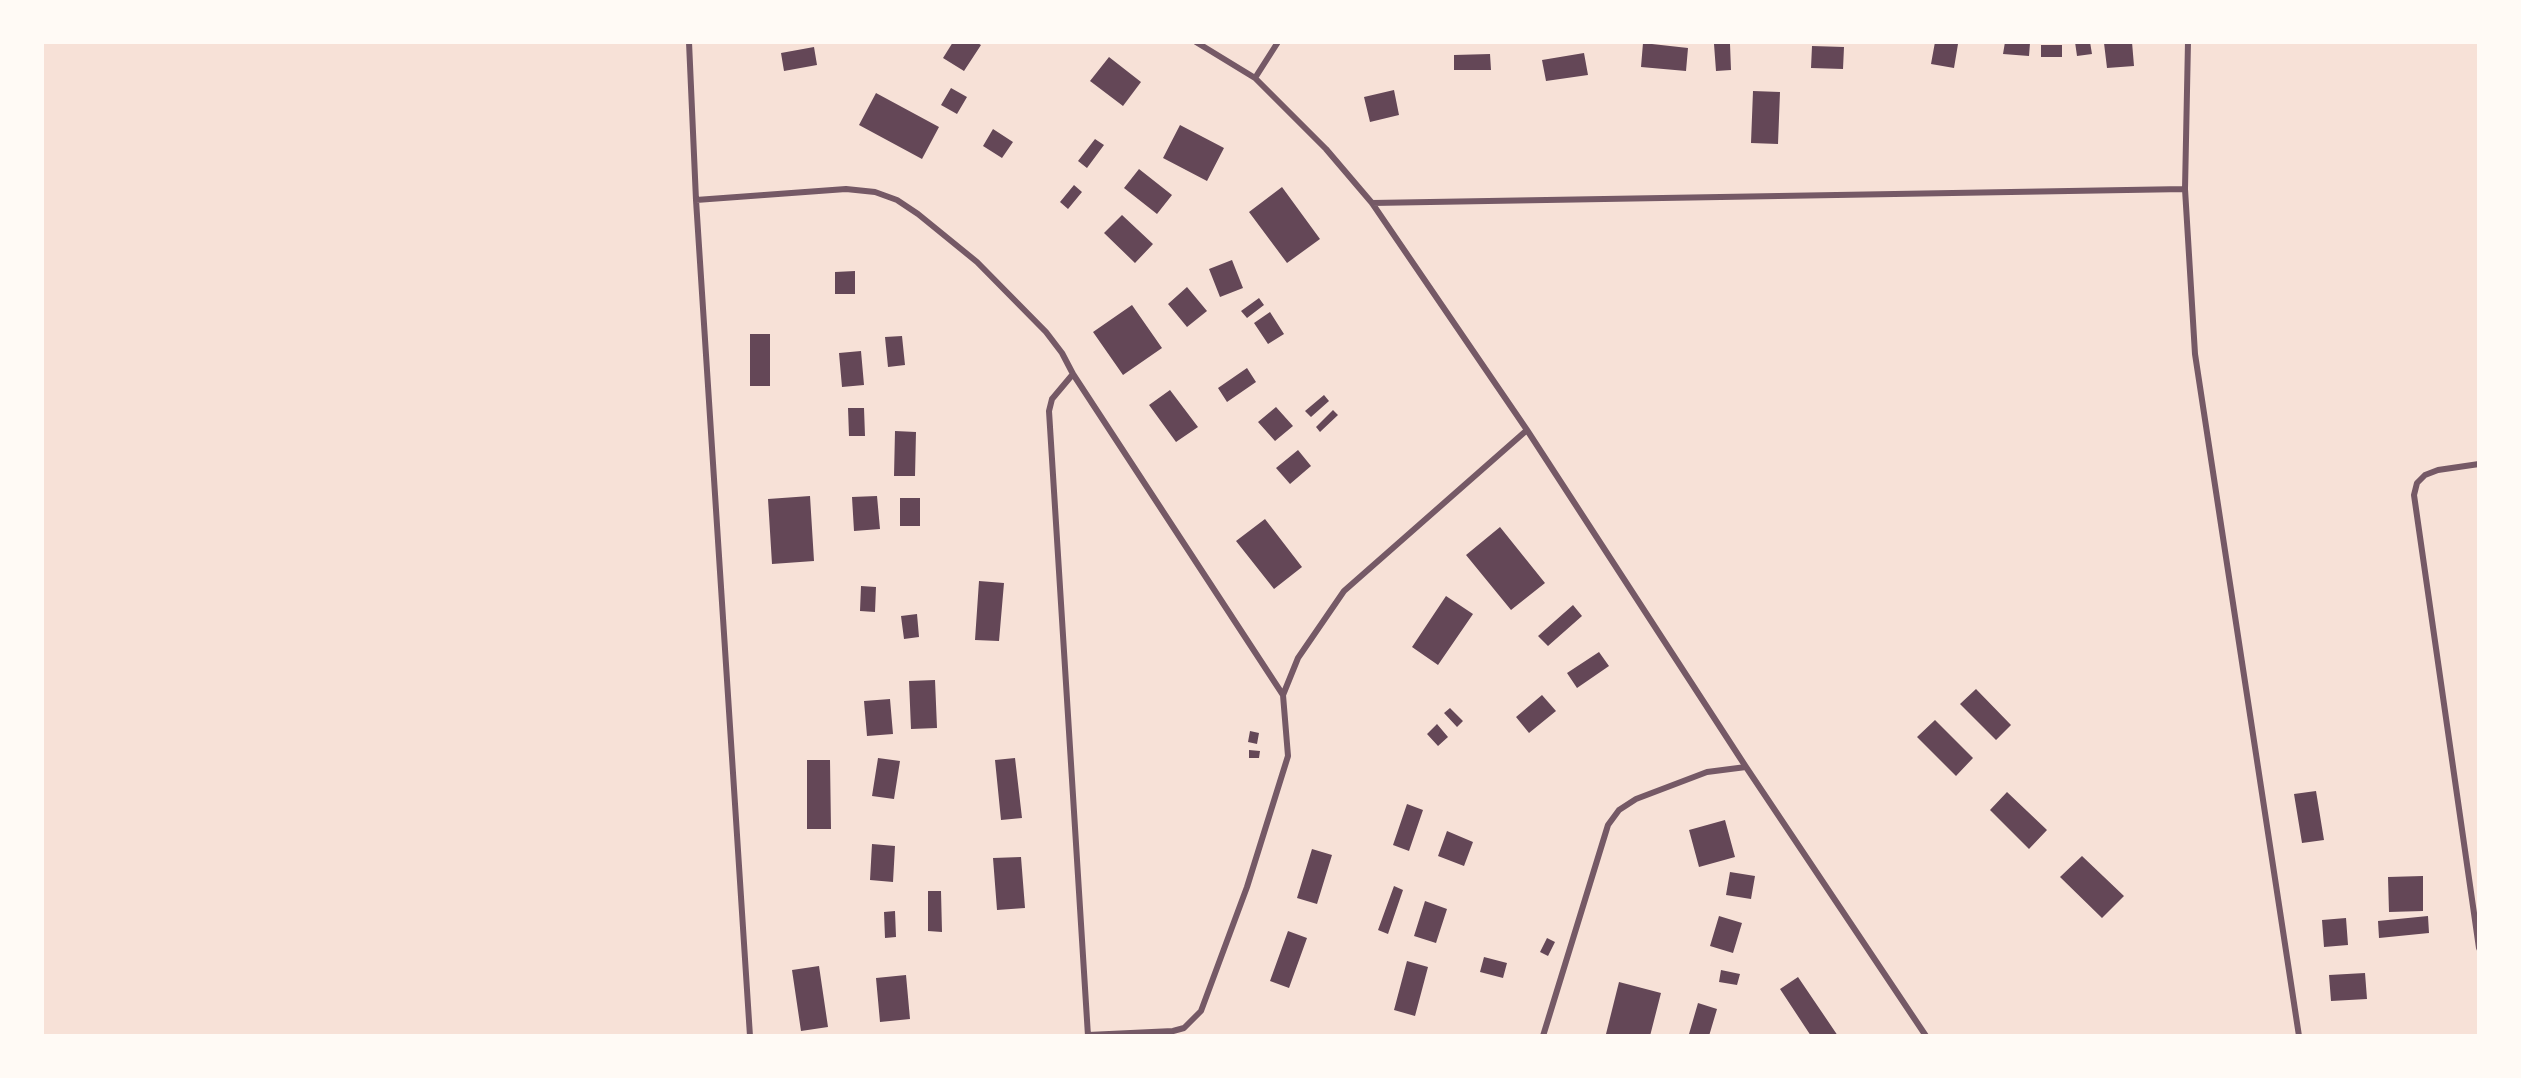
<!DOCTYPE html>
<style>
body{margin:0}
#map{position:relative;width:2521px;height:1078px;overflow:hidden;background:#f7e1d7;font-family:"DejaVu Sans",sans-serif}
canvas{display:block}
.frame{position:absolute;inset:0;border:44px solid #fffaf5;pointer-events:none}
</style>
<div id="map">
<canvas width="2521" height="1078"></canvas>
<div class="frame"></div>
</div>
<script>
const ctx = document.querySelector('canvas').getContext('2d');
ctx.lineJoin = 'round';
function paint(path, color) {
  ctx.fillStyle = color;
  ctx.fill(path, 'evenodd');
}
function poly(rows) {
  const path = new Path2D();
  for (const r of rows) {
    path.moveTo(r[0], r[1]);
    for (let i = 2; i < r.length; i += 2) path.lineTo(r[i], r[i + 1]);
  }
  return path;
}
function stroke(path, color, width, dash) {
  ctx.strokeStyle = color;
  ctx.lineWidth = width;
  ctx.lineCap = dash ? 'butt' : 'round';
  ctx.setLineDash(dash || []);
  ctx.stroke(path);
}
const building = poly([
 [953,42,976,42,981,45,964,71,943,58],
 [1935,42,1958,44,1954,68,1931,64],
 [2005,42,2030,43,2029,56,2003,54],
 [2075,42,2090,42,2092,54,2077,56],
 [2132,42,2134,66,2107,68,2104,43],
 [1643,43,1688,48,1686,71,1641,67],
 [1714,44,1730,44,1731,70,1716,71],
 [2041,45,2062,45,2062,57,2041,57],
 [1812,46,1844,47,1843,69,1811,68],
 [814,47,817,65,784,71,781,53],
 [1584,53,1588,75,1546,81,1542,60],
 [1490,54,1491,70,1454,70,1454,55],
 [1109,57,1141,82,1123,106,1090,81],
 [951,88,967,97,957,114,941,105],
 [1394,90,1399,115,1370,122,1364,97],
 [1753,91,1780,92,1778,144,1751,143],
 [876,93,939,127,922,159,859,125],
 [1180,125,1224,148,1207,181,1163,158],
 [993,129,1013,142,1002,158,983,146],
 [1095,139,1104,145,1087,168,1078,161],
 [1139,169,1172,195,1157,214,1124,188],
 [1074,185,1082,192,1068,209,1060,202],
 [1282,187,1320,239,1287,263,1249,212],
 [1122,215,1153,244,1135,263,1104,233],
 [1232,260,1243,288,1220,297,1209,269],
 [855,271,855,294,835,294,835,272],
 [1187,287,1207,311,1187,327,1168,304],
 [1259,298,1264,305,1247,318,1241,311],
 [1132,305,1162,348,1123,375,1093,332],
 [1270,312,1284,334,1268,344,1254,323],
 [750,334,770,334,770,386,750,386],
 [902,336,905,365,888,367,885,337],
 [861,351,864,385,842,387,839,353],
 [1247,368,1256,382,1227,402,1218,388],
 [1170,390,1198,427,1176,442,1149,405],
 [1324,395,1329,401,1311,417,1305,411],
 [1276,407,1293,426,1275,441,1258,422],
 [848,408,864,408,865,436,849,436],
 [1333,410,1338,415,1320,432,1316,427],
 [895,431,916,432,915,476,894,476],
 [1298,450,1311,466,1290,484,1276,468],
 [810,496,814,561,772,564,768,499],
 [877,496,880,529,854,531,852,497],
 [900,498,920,498,920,526,900,526],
 [1265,519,1302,567,1274,589,1236,541],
 [1500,527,1545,583,1511,610,1466,555],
 [979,581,1004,583,999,641,975,640],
 [861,586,876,587,875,612,860,611],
 [1446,596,1473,614,1438,665,1412,647],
 [1573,605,1582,616,1548,646,1538,636],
 [917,614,919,637,904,639,901,616],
 [1599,652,1609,666,1577,688,1567,673],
 [935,680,937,728,911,729,909,681],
 [1976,689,2011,725,1996,740,1960,704],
 [1542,695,1556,711,1529,733,1516,717],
 [890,699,893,734,867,736,864,701],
 [1450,708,1463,721,1457,727,1444,713],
 [1935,720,1973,758,1956,776,1917,737],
 [1437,724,1448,737,1438,746,1427,734],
 [1250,731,1259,733,1257,744,1248,742],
 [1249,750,1260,751,1259,758,1249,758],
 [878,758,900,761,894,799,872,796],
 [1015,758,1022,818,1001,820,995,760],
 [807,760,830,760,831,829,807,829],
 [2316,791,2324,840,2302,843,2294,794],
 [2007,792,2047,830,2029,849,1990,810],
 [1407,804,1423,810,1409,851,1393,845],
 [1725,820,1735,857,1699,867,1689,830],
 [1447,831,1473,842,1464,866,1438,856],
 [872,844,895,846,893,882,870,880],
 [1312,849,1332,855,1317,904,1297,898],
 [2082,856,2124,896,2102,918,2060,877],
 [1021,857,1025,908,997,910,993,858],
 [1730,872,1755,876,1751,899,1726,895],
 [2423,876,2423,911,2389,912,2388,877],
 [1394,886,1403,890,1388,934,1378,930],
 [928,891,941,891,942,932,928,931],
 [1425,901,1447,909,1436,943,1414,936],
 [895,911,896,937,885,938,884,912],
 [1719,916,1742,923,1733,953,1710,946],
 [2428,916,2429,933,2379,938,2378,921],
 [2346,918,2348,945,2324,947,2322,920],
 [1288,931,1307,938,1289,988,1270,981],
 [1547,938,1555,942,1548,956,1540,952],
 [1484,957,1507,963,1503,978,1480,972],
 [1407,961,1428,967,1415,1016,1394,1010],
 [819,966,828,1027,801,1031,792,970],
 [1721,970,1740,974,1737,985,1719,982],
 [2365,973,2367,999,2331,1001,2329,975],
 [906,975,910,1019,880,1022,876,978],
 [1798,977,1838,1036,1811,1036,1780,989],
 [1619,982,1661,993,1650,1036,1606,1034],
 [1698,1003,1717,1009,1709,1036,1689,1034]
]);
const minor = poly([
 [689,42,696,200,750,1036],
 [1196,42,1255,78,1326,149,1372,203,1527,430,1746,767,1926,1036],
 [2188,42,2185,189,2195,354,2299,1036],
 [1255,78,1278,42],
 [696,200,846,189,875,192,897,200,918,214,977,262,1046,332,1062,353,1073,374,1283,695,1288,756,1247,887,1201,1011,1184,1028,1173,1031,1088,1035],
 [1372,203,2185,189],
 [1073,374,1052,399,1049,411,1088,1036],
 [2479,464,2438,470,2425,475,2417,483,2414,495,2479,948],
 [1283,695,1298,658,1344,591,1527,430],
 [1543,1036,1608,825,1619,810,1636,799,1707,772,1746,767]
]);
paint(building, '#644757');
stroke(minor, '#755966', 6);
</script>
